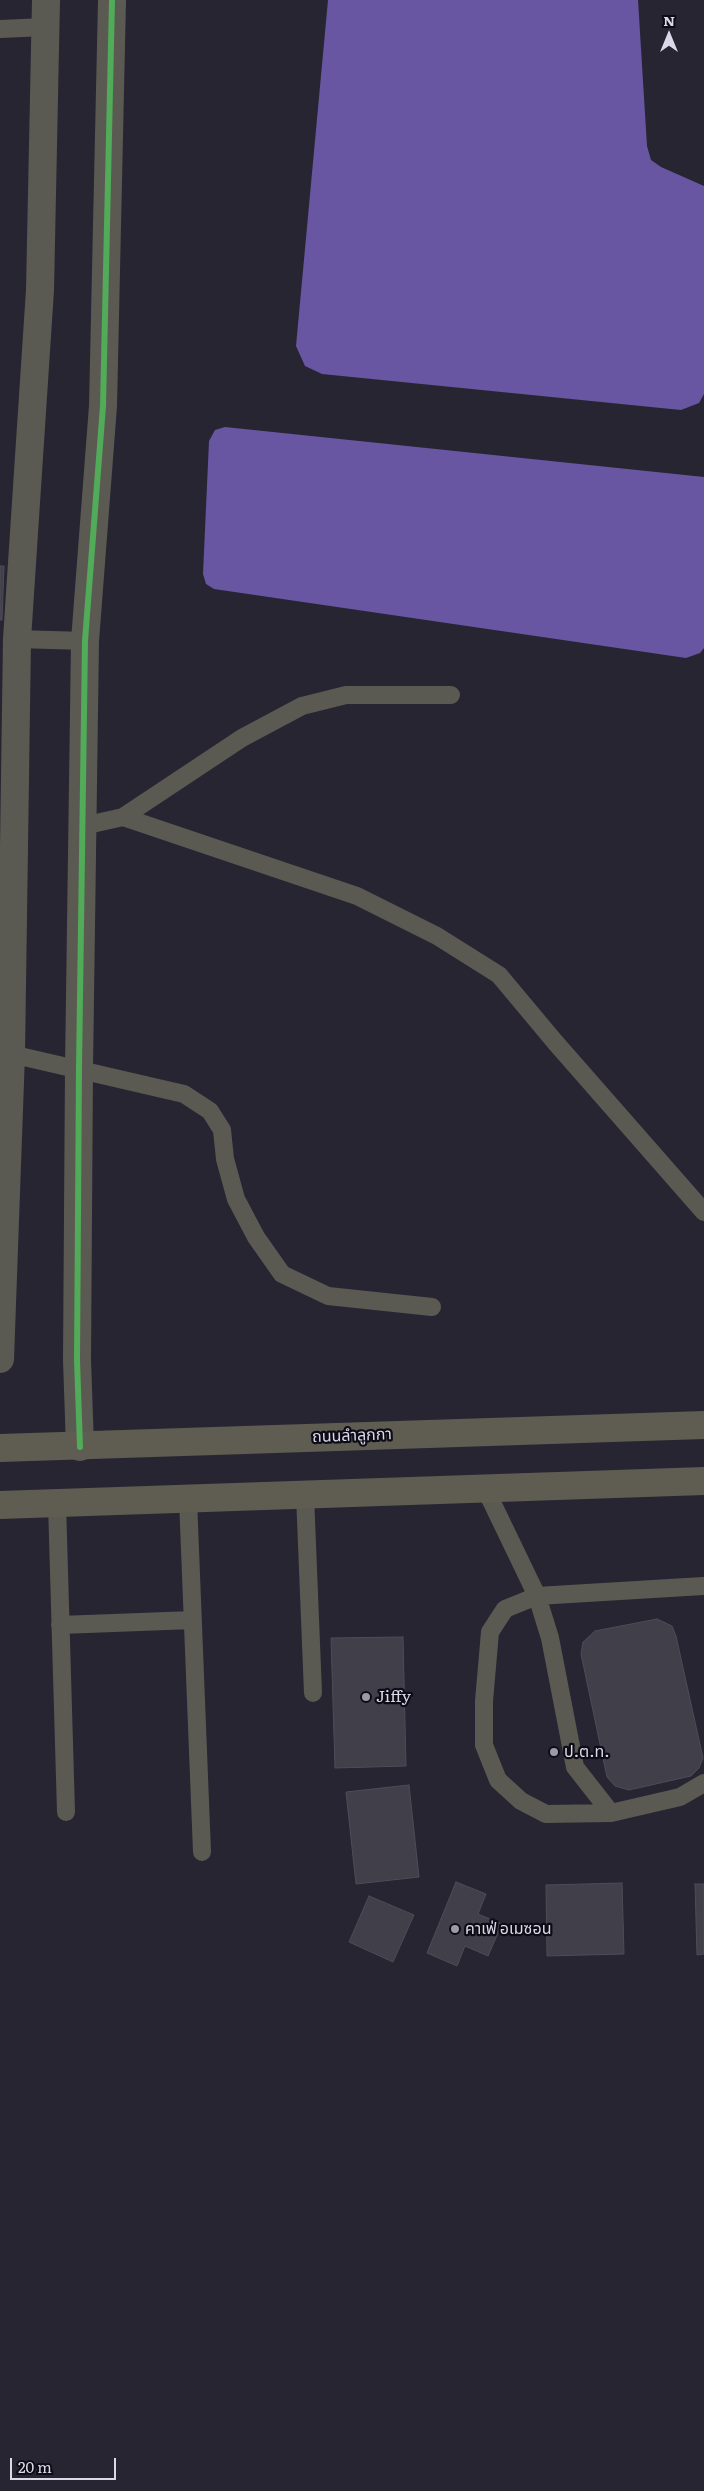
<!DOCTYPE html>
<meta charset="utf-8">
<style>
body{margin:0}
#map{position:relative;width:704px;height:2491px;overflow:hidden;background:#282532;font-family:Literata,serif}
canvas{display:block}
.north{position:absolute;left:644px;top:10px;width:50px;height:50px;-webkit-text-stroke:4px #0d0c16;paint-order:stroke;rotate:0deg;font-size:14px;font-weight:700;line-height:20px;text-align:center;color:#dbd9e9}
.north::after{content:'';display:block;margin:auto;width:18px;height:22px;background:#dbd9e9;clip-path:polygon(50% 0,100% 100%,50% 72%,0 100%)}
.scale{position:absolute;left:10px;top:2458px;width:106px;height:22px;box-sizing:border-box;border:2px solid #dbd9e9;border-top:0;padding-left:6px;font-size:15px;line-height:18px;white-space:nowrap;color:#dbd9e9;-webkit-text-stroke:4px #0d0c16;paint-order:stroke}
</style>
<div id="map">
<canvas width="704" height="2491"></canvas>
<div class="north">N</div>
<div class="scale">20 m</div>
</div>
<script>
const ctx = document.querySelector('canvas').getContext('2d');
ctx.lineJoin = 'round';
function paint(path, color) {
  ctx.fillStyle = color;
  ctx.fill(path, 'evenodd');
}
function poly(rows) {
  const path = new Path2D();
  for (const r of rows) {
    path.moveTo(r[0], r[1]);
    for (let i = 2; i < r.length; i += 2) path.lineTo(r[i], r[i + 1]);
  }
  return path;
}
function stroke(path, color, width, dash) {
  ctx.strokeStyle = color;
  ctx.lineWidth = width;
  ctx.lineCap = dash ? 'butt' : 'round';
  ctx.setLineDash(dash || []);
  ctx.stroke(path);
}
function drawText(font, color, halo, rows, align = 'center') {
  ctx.font = font + ' Literata,"Noto Sans Thai",serif';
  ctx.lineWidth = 4.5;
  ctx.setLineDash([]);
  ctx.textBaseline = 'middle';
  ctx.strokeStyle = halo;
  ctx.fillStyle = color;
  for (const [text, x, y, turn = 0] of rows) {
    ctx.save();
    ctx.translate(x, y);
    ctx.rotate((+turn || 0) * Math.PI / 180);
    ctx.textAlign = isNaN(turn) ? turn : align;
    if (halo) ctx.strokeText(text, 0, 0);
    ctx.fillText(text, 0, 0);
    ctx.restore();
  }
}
const water = poly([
 [328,0,638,0,647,146,651,160,661,167,704,186,704,394,699,403,681,410,322,374,305,366,296,346],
 [225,427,704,477,704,648,700,653,686,658,214,589,206,584,203,574,209,441,215,430]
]);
const building = poly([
 [0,566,4,566,2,620,0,620,0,566],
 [657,1619,672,1626,676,1636,703,1758,699,1768,691,1776,629,1790,615,1786,607,1777,581,1654,583,1642,595,1631,657,1619],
 [403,1637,406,1766,335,1768,331,1638,403,1637],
 [409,1785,419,1877,356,1884,346,1792,409,1785],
 [456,1882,486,1894,478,1914,502,1924,488,1956,465,1946,457,1966,427,1953,456,1882],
 [622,1883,624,1954,547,1956,546,1885,622,1883],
 [695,1884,704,1884,704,1954,697,1955,695,1884],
 [369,1896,414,1915,393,1962,349,1942,369,1896]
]);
const lane = poly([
 [0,29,45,27],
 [17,639,85,641],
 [123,817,357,896,437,936,499,975,555,1042,704,1212],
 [83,826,123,817,242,738,302,706,346,695,451,695],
 [11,1054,184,1094,210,1111,222,1130,225,1159,236,1199,256,1237,282,1274,328,1296,432,1307],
 [485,1488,537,1596,505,1609,490,1632,484,1701,484,1745,498,1780,521,1801,546,1814,611,1813,680,1797,704,1783],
 [305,1495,313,1693],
 [188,1499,202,1852],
 [57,1503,66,1812],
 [60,1625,193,1620],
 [611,1813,575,1767,550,1638,537,1596,703,1586]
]);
const street = poly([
 [0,1359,11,1054,17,639,40,290,46,0],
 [80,1447,77,1360,79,1068,85,641,103,406,112,0]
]);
const secondary = poly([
 [0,1448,704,1425],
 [0,1505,704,1481]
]);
const cycleway = poly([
 [80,1447,77,1360,79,1068,85,641,103,406,112,0]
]);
const markers = [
 [366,1697,5,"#9c9aa9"],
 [554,1752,5,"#9c9aa9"],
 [455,1929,5,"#9c9aa9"]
];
const streetNames = [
 ["ถนนลำลูกกา",352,1436,-2]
];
const poiNames = [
 ["Jiffy",376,1697],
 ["ป.ต.ท.",564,1752],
 ["คาเฟ่ อเมซอน",465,1929]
];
paint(water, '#6856a2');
paint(building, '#413f4a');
stroke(building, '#4e4c57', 1);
stroke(lane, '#5b5a52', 18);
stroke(street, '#5b5a52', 28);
stroke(secondary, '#5f5d51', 28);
stroke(cycleway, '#51ab58', 6);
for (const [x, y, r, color] of markers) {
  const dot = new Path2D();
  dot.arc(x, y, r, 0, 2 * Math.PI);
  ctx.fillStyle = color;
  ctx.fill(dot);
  stroke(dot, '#0d0c16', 2);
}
drawText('16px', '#dbd9e9', '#0d0c16', streetNames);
drawText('16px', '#dbd9e9', '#0d0c16', poiNames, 'left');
</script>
